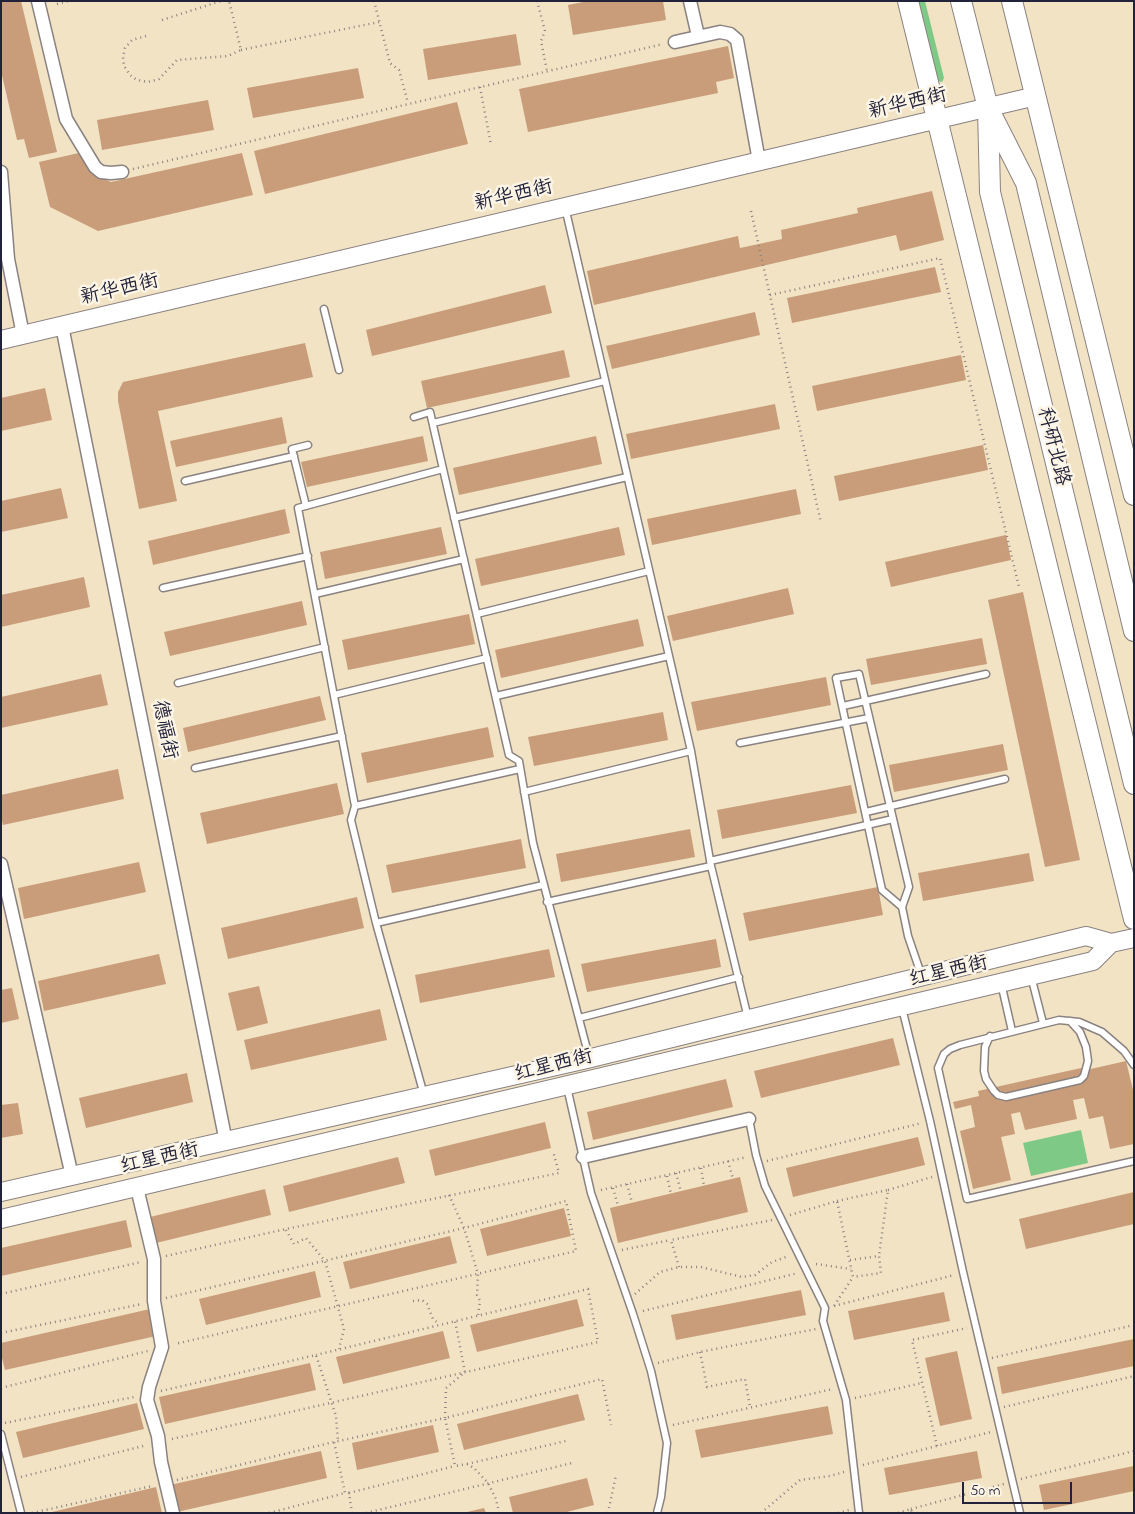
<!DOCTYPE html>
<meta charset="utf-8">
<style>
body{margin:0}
#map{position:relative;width:1135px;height:1514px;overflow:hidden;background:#f1e3c4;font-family:"Indie Flower",sans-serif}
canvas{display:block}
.frame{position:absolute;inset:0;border:2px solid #22223b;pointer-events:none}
.scale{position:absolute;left:962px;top:1482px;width:110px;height:22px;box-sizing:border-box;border:2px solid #22223b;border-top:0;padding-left:6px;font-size:15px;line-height:18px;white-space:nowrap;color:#22223b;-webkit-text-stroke:4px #fcf5e5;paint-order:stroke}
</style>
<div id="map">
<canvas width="1135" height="1514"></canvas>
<div class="frame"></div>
<div class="scale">50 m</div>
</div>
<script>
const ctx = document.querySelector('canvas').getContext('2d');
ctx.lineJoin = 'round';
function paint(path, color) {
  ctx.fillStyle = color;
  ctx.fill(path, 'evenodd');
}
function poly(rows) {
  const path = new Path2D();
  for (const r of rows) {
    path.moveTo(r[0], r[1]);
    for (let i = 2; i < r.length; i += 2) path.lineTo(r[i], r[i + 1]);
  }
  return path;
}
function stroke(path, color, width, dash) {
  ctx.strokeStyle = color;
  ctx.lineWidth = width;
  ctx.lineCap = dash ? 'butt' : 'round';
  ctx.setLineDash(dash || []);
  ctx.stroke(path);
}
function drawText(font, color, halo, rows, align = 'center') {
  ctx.font = font + ' "Indie Flower","LXGW WenKai TC",sans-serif';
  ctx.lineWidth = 5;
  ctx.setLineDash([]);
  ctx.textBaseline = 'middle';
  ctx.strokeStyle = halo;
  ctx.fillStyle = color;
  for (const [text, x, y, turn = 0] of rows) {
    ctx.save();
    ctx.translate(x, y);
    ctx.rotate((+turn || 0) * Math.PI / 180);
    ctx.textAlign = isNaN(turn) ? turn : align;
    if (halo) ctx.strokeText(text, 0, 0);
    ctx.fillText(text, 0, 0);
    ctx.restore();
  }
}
const green = poly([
 [914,1,925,1,944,78,942,82,937,81],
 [1081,1130,1088,1163,1031,1176,1023,1143]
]);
const building = poly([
 [1,1,21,1,57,152,29,158,24,139,17,140,1,71],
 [588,1,663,1,666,20,573,35,568,5],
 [516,34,521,65,428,80,423,49],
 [728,46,734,78,716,82,718,93,528,132,519,89],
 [358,68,364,98,253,118,247,88],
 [208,100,214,130,102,150,97,120],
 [457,102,468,144,265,194,254,151],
 [83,152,92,173,111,182,242,153,253,195,98,231,50,207,39,162],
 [932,191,944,240,900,251,896,235,594,305,587,271,738,236,740,248,782,239,781,230,858,213,857,208],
 [935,267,941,292,792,323,787,298],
 [545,285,552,313,372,356,366,330],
 [755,312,760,335,612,369,606,346],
 [305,343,313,377,158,411,177,501,139,509,118,401,118,392,123,382],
 [564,350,570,377,427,408,421,381],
 [961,355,966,380,817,411,812,386],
 [45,388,52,420,1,431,1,398],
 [775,404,780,429,631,459,626,434],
 [282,417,287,443,176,467,170,441],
 [423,436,428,461,307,487,301,462],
 [596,436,602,464,459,495,453,468],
 [983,445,988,470,839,501,834,476],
 [61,488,68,518,1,532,1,501],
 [796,489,801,514,652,545,647,519],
 [285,509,290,533,153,565,148,541],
 [441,527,447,554,325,579,320,552],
 [619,527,625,555,481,586,475,559],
 [1006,535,1011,560,891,587,885,562],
 [84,577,90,607,1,627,1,595],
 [788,588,794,614,673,641,667,616],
 [1023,592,1080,860,1045,867,988,600],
 [302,601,307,625,170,656,164,632],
 [469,614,475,644,348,670,342,640],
 [638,619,644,646,501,678,495,650],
 [982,638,987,664,871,685,866,659],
 [101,674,108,705,1,728,1,697],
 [826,677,831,705,697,731,691,702],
 [320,696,326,720,188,752,183,728],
 [663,712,668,740,534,766,528,737],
 [488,727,494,757,367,783,361,753],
 [1003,744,1008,770,894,792,889,765],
 [118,769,124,799,3,825,1,817,1,795],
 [337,783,344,814,207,844,200,813],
 [851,785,857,813,722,839,717,810],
 [690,829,695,857,561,882,556,854],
 [521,839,526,868,392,893,386,865],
 [1029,853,1034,881,923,901,918,873],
 [139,862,146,892,24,919,18,888],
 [878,887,883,915,749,941,743,913],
 [357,897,364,928,228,959,221,928],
 [716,939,721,967,587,992,581,964],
 [549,949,555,977,420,1003,415,975],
 [159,954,166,984,44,1011,38,981],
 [259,986,268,1023,237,1031,228,993],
 [12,988,19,1019,1,1023,1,990],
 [380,1009,387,1040,251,1070,244,1040],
 [893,1038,900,1065,761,1098,754,1071],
 [1126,1061,1134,1094,1134,1144,1110,1149,1103,1116,1089,1119,1084,1098,1073,1100,1077,1119,1025,1130,1020,1112,1011,1114,1015,1134,1001,1137,1011,1180,973,1189,960,1131,975,1127,971,1105,955,1109,953,1102,979,1096,978,1091,1081,1068,1082,1071],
 [187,1073,193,1102,86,1128,79,1098],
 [726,1079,733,1107,593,1140,587,1112],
 [18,1103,23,1134,1,1138,1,1105],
 [545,1122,551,1148,435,1176,429,1150],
 [918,1137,925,1165,793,1197,786,1168],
 [398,1157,405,1183,289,1212,283,1186],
 [740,1177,748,1212,618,1243,610,1208],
 [265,1189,271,1215,156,1243,150,1217],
 [1134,1192,1134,1224,1026,1249,1019,1219],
 [564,1208,571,1236,487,1256,480,1229],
 [126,1220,132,1247,1,1276,1,1248],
 [450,1236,457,1263,350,1289,343,1262],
 [315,1271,321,1297,206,1325,199,1299],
 [801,1290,806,1315,676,1340,671,1315],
 [944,1292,950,1321,854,1340,848,1311],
 [577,1299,584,1326,477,1352,470,1325],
 [150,1309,156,1336,5,1370,1,1354,1,1343],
 [443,1331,450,1358,343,1384,336,1357],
 [1134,1339,1134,1366,1002,1394,997,1367],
 [957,1351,972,1419,940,1426,925,1358],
 [310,1363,316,1390,165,1424,159,1397],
 [578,1394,585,1420,464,1450,457,1424],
 [137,1403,144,1429,23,1458,16,1432],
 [828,1406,833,1434,701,1458,695,1430],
 [433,1425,439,1452,357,1470,352,1443],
 [321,1451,327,1478,177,1512,170,1485],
 [977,1451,982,1478,889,1495,884,1468],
 [1134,1466,1134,1491,1044,1510,1039,1485],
 [587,1478,594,1505,563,1513,513,1513,509,1497],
 [156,1487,162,1513,52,1513,52,1512],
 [484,1508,486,1513,467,1513,467,1512]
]);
const path = poly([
 [374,1,390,63,399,70,408,103],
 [537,1,545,31,541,41,547,71],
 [57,4,69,1],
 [162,20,221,1],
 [146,36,132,40,125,48,123,57,124,66,130,75,137,80,148,82,159,79,177,60,228,56,241,50,229,1],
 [241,50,379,22],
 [480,87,491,145],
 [133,169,663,44],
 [751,211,821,523],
 [770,295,940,258,1019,587],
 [728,1161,733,1179],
 [767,1161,922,1123],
 [701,1168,704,1186],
 [676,1173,681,1192],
 [667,1176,671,1194],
 [627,1184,632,1203],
 [613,1188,618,1206],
 [601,1190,747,1157],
 [888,1190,932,1177],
 [449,1195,464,1228,478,1274,477,1295,480,1301,478,1315],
 [837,1201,888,1190,879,1256],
 [790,1215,837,1201,853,1277,834,1306],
 [286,1230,294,1244,306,1238,325,1261,344,1329,339,1349],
 [622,1250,671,1240],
 [166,1256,286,1229,559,1173,553,1151],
 [850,1260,879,1256,881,1273,853,1277],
 [816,1264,851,1269],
 [679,1267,671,1240,772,1220],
 [1,1294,141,1262],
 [635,1294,660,1272,679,1267,701,1267,742,1277,755,1275,772,1262,789,1256],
 [166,1298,464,1228,566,1201,576,1251,175,1344],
 [413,1301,422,1300,427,1304,433,1319,439,1324],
 [834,1306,954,1275],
 [643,1311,798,1273],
 [1,1333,142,1304],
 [700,1352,707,1387,745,1379,750,1407],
 [992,1358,1134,1325],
 [658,1363,700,1352,816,1329],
 [1,1388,148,1351],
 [161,1391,316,1355,336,1416,338,1441],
 [855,1398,922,1383],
 [1004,1407,1134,1376],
 [5,1423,134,1397],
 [673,1425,833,1389],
 [172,1439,598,1342,588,1289,316,1355],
 [937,1446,912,1340,967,1328],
 [467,1464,566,1441],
 [863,1465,991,1432],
 [21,1477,147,1445],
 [1021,1479,1134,1451],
 [177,1480,334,1442],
 [349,1493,455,1466],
 [911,1509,1004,1484],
 [32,1513,152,1486],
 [269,1513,345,1493],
 [352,1513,349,1493,345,1493,334,1442,445,1418,446,1388,465,1372,455,1321],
 [366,1513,572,1463],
 [499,1513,496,1499,488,1483,474,1468,467,1464,455,1466,445,1418,602,1379,611,1425],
 [608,1513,616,1475],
 [761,1513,800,1480,830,1476,844,1472],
 [838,1513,849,1510],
 [898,1513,911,1509,912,1513]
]);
const lane = poly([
 [565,207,669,656,691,751,711,866,748,1018],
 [324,309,339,370],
 [414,417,430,412,443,469],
 [433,423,605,381],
 [185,481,294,456],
 [306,506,292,449,308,445],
 [454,518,627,477],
 [163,588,308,556],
 [315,594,464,559],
 [477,614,649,571],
 [178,683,325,647],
 [334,695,487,658],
 [496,696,669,656],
 [843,706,986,674],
 [740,743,869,718],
 [195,768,342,736],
 [524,792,691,751],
 [355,806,520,769],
 [866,812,1005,779],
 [710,861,893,819],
 [547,902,711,866],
 [902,907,909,887,859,674,836,678,882,890,902,907,908,936,921,974],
 [376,923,543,885],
 [1031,976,1043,1023],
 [1001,983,1012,1031],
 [902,1008,930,1121,963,1272,1020,1513],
 [579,1018,739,977],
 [990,1036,985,1047,984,1071,986,1079,994,1091,998,1095,1006,1097,1080,1080,1084,1076,1088,1061,1086,1047,1080,1032,1070,1021],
 [1134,1065,1124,1051,1102,1032,1079,1022,1059,1020,960,1045,950,1049,944,1054,938,1068,967,1199,1134,1161],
 [567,1087,591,1193,633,1314,651,1371,667,1443,661,1497,657,1513],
 [424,1095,376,923,351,820,355,806,298,508,443,469,509,755,519,761,533,843,589,1057],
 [749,1119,756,1155,765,1186,825,1308,823,1321,846,1400,859,1513],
 [1,1434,21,1513]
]);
const street = poly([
 [38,1,66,119,95,167,101,172,111,173,122,172],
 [690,1,698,36],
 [675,42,720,32,730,34,737,40,759,161],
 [1,172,8,259,23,335],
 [62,326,226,1142],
 [1,864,72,1176],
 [583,1157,749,1119],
 [137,1188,154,1259,154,1301,162,1347,149,1387,147,1400,158,1436,161,1462,173,1513]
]);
const secondary = poly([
 [1,340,1036,96],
 [1111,943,1134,938],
 [1,1192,587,1059,1086,936,1111,943,1093,961,1,1219]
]);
const primary = poly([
 [908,1,1134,919],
 [961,1,988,108,990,192,1134,784],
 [1012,1,1134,495],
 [991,114,1026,183,1134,631]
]);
const streetNames = [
 ["新华西街",908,105,-13],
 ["新华西街",514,197,-13],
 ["新华西街",120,291,-13],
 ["科研北路",1052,447,76],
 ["德福街",163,730,79],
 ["红星西街",949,973,-13],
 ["红星西街",554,1067,-14],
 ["红星西街",160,1160,-13]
];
paint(green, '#7fc986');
paint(building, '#c99d7a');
stroke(lane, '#8a8280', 9);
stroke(street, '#8a8280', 15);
stroke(secondary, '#8a8280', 20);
stroke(primary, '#8a8280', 22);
stroke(path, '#8a8280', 2.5, [1, 4]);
stroke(lane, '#fff', 6);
stroke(street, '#fff', 12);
stroke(secondary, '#fff', 18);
stroke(primary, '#fff', 20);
drawText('20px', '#22223b', '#fcf5e5', streetNames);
</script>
